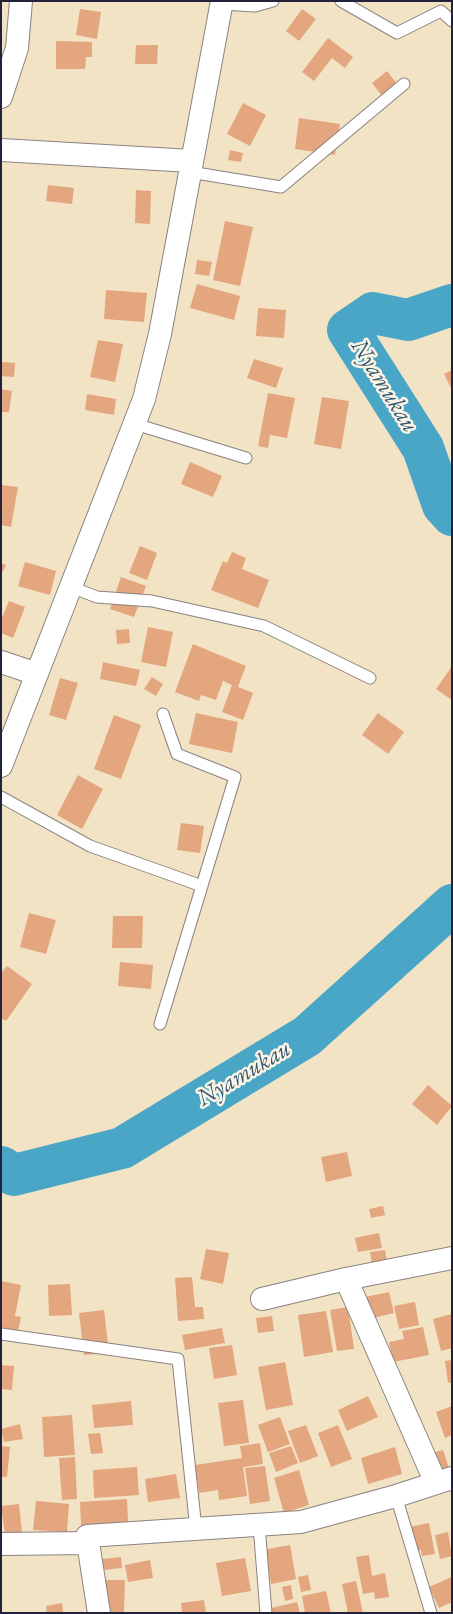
<!DOCTYPE html>
<style>
body{margin:0}
#map{position:relative;width:453px;height:1614px;overflow:hidden;background:#f2e3c5;font-family:"EB Garamond",serif}
canvas{display:block}
.frame{position:absolute;inset:0;border:2px solid #22223b;pointer-events:none}
</style>
<div id="map">
<canvas width="453" height="1614"></canvas>
<div class="frame"></div>
</div>
<script>
const ctx = document.querySelector('canvas').getContext('2d');
ctx.lineJoin = 'round';
function poly(rows) {
  const path = new Path2D();
  for (const r of rows) {
    path.moveTo(r[0], r[1]);
    for (let i = 2; i < r.length; i += 2) path.lineTo(r[i], r[i + 1]);
  }
  return path;
}
function stroke(path, color, width, dash) {
  ctx.strokeStyle = color;
  ctx.lineWidth = width;
  ctx.lineCap = dash ? 'butt' : 'round';
  ctx.setLineDash(dash || []);
  ctx.stroke(path);
}
function paint(path, color) {
  ctx.fillStyle = color;
  ctx.fill(path, 'evenodd');
}
function drawText(font, color, halo, rows, align = 'center') {
  ctx.font = font + ' "EB Garamond",serif';
  ctx.lineWidth = 5;
  ctx.setLineDash([]);
  ctx.textBaseline = 'middle';
  ctx.strokeStyle = halo;
  ctx.fillStyle = color;
  for (const [text, x, y, turn = 0] of rows) {
    ctx.save();
    ctx.translate(x, y);
    ctx.rotate((+turn || 0) * Math.PI / 180);
    ctx.textAlign = isNaN(turn) ? turn : align;
    if (halo) ctx.strokeText(text, 0, 0);
    ctx.fillText(text, 0, 0);
    ctx.restore();
  }
}
const river = poly([
 [452,305,408,320,373,313,348,330,423,448,443,505,452,515],
 [1,1167,14,1175,122,1148,307,1036,452,905]
]);
const building = poly([
 [80,9,101,12,97,39,76,35],
 [302,9,316,19,299,41,286,31],
 [328,38,353,57,345,68,332,58,314,81,302,72],
 [56,41,92,42,92,57,86,57,85,69,56,69],
 [136,45,158,45,157,64,135,64],
 [387,71,401,89,386,101,372,83],
 [243,103,266,115,250,146,227,134],
 [299,118,340,124,335,155,295,149],
 [230,150,243,153,241,162,228,160],
 [48,185,74,188,72,204,46,201],
 [136,190,151,191,150,224,135,223],
 [225,221,253,227,240,286,213,280],
 [197,260,212,262,209,276,195,274],
 [197,284,240,296,234,320,190,308],
 [106,290,147,293,144,322,104,319],
 [258,308,286,310,284,338,256,336],
 [98,340,123,344,115,382,90,377],
 [254,359,283,368,276,388,247,378],
 [1,362,15,363,14,377,1,376],
 [452,370,452,390,444,374],
 [1,389,12,391,9,412,1,412],
 [268,393,295,398,287,438,270,435,268,448,258,446],
 [87,394,116,399,114,415,85,410],
 [322,397,349,401,341,449,314,444],
 [190,462,222,476,213,497,181,484],
 [1,485,18,487,11,527,1,525],
 [140,546,157,553,147,580,129,573],
 [232,552,246,558,242,569,269,580,258,608,211,590,223,561,227,563],
 [25,562,56,571,50,595,18,586],
 [1,563,6,565,1,575],
 [121,577,146,586,134,617,110,609],
 [9,601,25,607,13,638,1,633,1,620],
 [148,627,173,632,166,667,141,662],
 [129,629,130,643,117,644,116,630],
 [193,644,246,666,238,687,253,693,243,720,222,712,232,685,223,681,216,700,201,695,199,701,175,692],
 [103,662,140,670,136,686,100,679],
 [452,666,452,700,436,689],
 [152,677,163,684,156,696,144,689],
 [60,678,78,683,66,720,49,715],
 [196,713,238,722,232,753,189,744],
 [378,713,404,732,388,754,362,735],
 [114,715,141,725,121,779,94,769],
 [78,775,103,789,82,829,57,815],
 [181,823,204,826,200,853,177,850],
 [29,913,56,920,46,954,20,947],
 [113,916,143,916,142,948,112,948],
 [120,962,153,965,151,989,118,986],
 [7,966,32,984,6,1021,1,1018,1,973],
 [428,1085,452,1106,437,1125,412,1104],
 [347,1152,352,1176,326,1182,321,1157],
 [383,1206,385,1215,371,1218,369,1209],
 [379,1233,382,1248,358,1252,355,1238],
 [206,1249,229,1253,223,1284,200,1279],
 [385,1250,388,1268,373,1271,370,1252],
 [192,1277,195,1307,203,1307,204,1319,178,1321,175,1278],
 [1,1281,21,1285,15,1316,21,1317,18,1331,1,1328],
 [70,1284,72,1315,49,1316,48,1285],
 [389,1292,394,1313,369,1319,365,1297],
 [415,1302,419,1325,399,1329,394,1306],
 [348,1307,354,1349,337,1351,330,1310],
 [104,1310,109,1353,84,1355,79,1313],
 [326,1311,333,1352,304,1357,298,1315],
 [452,1314,452,1348,441,1351,433,1319],
 [272,1316,274,1331,258,1333,256,1318],
 [423,1327,429,1355,393,1362,389,1342,404,1339,402,1331],
 [222,1328,225,1343,185,1350,182,1335],
 [232,1345,237,1375,214,1379,209,1348],
 [452,1360,452,1382,448,1383,445,1361],
 [285,1362,293,1405,266,1410,258,1367],
 [1,1365,14,1366,12,1390,1,1389],
 [368,1396,378,1417,347,1431,338,1410],
 [243,1400,249,1443,224,1446,218,1403],
 [131,1401,133,1425,94,1428,92,1405],
 [452,1406,452,1435,445,1438,436,1412],
 [72,1415,75,1455,44,1457,42,1417],
 [280,1417,290,1444,268,1452,258,1425],
 [20,1424,23,1439,4,1442,1,1429],
 [306,1425,318,1456,300,1463,288,1431],
 [338,1425,352,1459,331,1467,318,1433],
 [100,1433,103,1453,91,1454,88,1434],
 [260,1443,263,1464,243,1467,247,1496,219,1500,218,1490,199,1493,195,1465,242,1458,240,1446],
 [1,1446,10,1447,7,1477,1,1477],
 [291,1446,298,1463,276,1472,269,1453],
 [395,1447,402,1474,368,1484,361,1458],
 [443,1450,449,1468,434,1472,428,1454],
 [75,1457,77,1499,62,1500,59,1458],
 [265,1466,270,1501,250,1504,245,1468],
 [137,1467,139,1495,94,1498,93,1470],
 [299,1470,309,1505,284,1513,274,1478],
 [176,1474,180,1498,148,1502,145,1479],
 [127,1499,129,1543,82,1546,80,1502],
 [36,1501,69,1504,67,1532,33,1530],
 [19,1504,22,1532,5,1534,1,1506],
 [429,1523,435,1554,422,1556,421,1550,410,1553,404,1528],
 [448,1532,452,1556,440,1559,435,1535],
 [290,1545,296,1579,271,1584,268,1564,259,1565,256,1551],
 [369,1555,372,1576,385,1573,389,1597,375,1599,374,1592,363,1594,356,1557],
 [121,1557,122,1568,103,1570,102,1559],
 [245,1558,251,1591,222,1596,216,1563],
 [150,1560,153,1578,128,1582,125,1565],
 [308,1575,311,1590,301,1592,298,1577],
 [452,1577,452,1602,439,1608,429,1587],
 [95,1580,125,1580,124,1613,95,1613],
 [356,1581,363,1613,348,1613,342,1584],
 [291,1585,293,1599,285,1601,282,1587],
 [326,1591,331,1613,305,1613,302,1596],
 [204,1600,206,1613,182,1613,181,1603],
 [297,1602,300,1613,264,1613,263,1610],
 [62,1603,63,1613,47,1613,46,1606]
]);
const lane = poly([
 [341,1,397,33,441,11,452,21],
 [222,4,255,6,273,1],
 [190,172,281,187,404,84],
 [135,424,246,458],
 [71,587,97,597,152,601,264,626,370,678],
 [1,797,90,846,202,886],
 [160,1024,235,777,177,754,163,714],
 [1,1334,178,1359,196,1529],
 [396,1496,431,1613],
 [259,1525,266,1613]
]);
const street = poly([
 [1,97,17,48,21,1],
 [1,150,192,161],
 [1,662,37,674],
 [1,766,144,399,160,334,222,1],
 [346,1279,436,1483],
 [262,1299,346,1279,452,1258],
 [1,1544,87,1543],
 [99,1613,87,1536,301,1522,396,1496,452,1478]
]);
const waterNames = [
 ["Nyamukau",384,386,58],
 ["Nyamukau",244,1074,-31]
];
stroke(river, '#49a6c7', 42);
paint(building, '#e3a67e');
stroke(lane, '#8a8280', 13);
stroke(street, '#8a8280', 24);
stroke(lane, '#fff', 11);
stroke(street, '#fff', 22);
drawText('italic 24px', '#325773', '#fcf5e5', waterNames);
</script>
